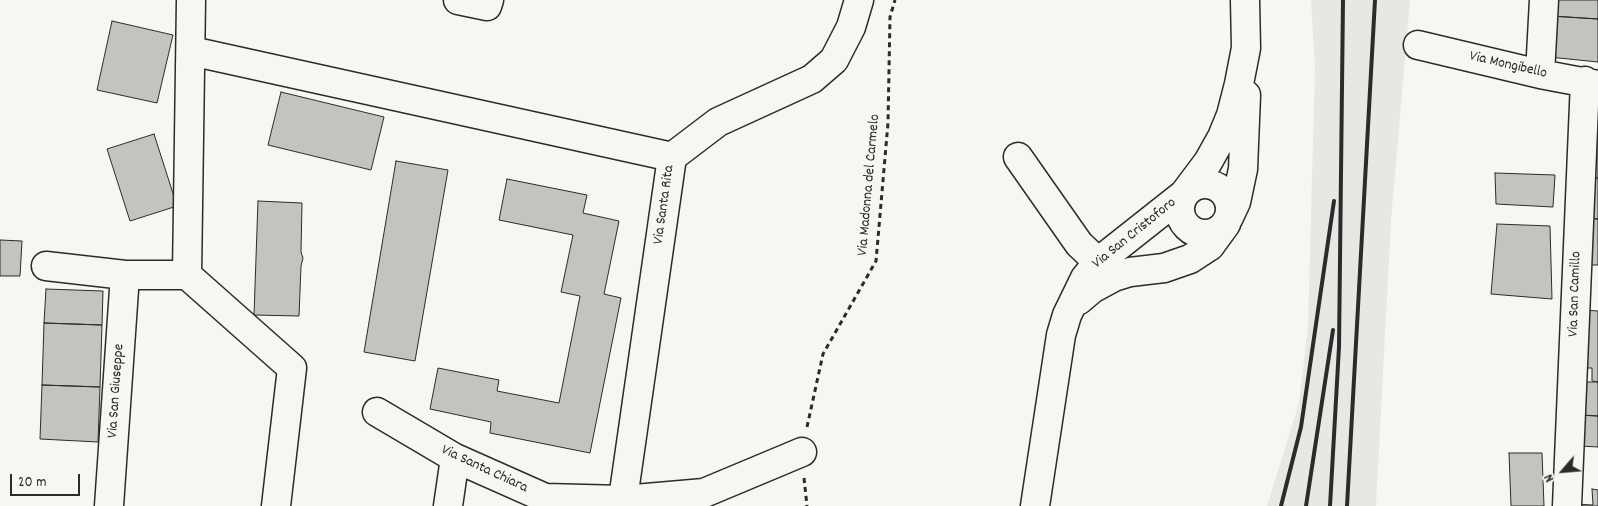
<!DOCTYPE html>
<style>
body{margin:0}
#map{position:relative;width:1598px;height:506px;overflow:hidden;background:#f6f6f2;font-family:Dekko,sans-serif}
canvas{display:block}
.north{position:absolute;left:1538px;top:446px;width:50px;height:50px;-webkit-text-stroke:4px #f6f6f2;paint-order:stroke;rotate:243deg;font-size:14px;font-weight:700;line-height:20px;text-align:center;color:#2b2b2b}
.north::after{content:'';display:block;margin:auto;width:18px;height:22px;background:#2b2b2b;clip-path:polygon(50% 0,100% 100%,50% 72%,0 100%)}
.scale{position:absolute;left:10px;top:474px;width:70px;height:22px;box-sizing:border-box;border:2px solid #2b2b2b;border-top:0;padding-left:6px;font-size:15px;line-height:18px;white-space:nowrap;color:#2b2b2b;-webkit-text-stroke:4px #f6f6f2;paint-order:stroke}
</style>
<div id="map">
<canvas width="1598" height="506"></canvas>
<div class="north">N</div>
<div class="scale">20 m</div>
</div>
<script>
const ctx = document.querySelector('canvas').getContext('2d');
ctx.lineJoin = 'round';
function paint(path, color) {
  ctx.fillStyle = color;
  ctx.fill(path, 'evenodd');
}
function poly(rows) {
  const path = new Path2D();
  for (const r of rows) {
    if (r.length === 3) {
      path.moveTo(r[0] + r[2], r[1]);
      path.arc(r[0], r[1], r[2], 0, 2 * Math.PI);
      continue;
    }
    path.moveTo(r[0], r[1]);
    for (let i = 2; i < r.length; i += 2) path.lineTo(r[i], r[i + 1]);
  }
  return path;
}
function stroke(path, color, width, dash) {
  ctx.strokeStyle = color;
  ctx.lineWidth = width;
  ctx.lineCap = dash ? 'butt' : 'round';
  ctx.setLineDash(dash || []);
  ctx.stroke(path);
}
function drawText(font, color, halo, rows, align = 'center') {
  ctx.font = font + ' Dekko,sans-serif';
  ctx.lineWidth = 4;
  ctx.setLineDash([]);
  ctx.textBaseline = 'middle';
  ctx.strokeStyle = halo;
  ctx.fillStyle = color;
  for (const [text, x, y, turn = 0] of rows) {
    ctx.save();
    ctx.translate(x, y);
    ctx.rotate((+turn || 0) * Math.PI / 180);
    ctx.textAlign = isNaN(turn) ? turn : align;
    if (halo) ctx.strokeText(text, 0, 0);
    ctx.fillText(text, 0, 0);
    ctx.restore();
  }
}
const built = poly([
 [1311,0,1410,0,1391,221,1376,506,1267,506,1299,403,1308,327,1315,68]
]);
const building = poly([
 [1551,0,1598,0,1598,19,1551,16,1551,0],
 [1551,16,1598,19,1598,62,1549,57,1551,16],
 [112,21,173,35,157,103,97,90,112,21],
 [281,92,384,117,371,170,268,145,281,92],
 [154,134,177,206,130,221,107,149,154,134],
 [1591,134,1598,134,1598,178,1588,178,1591,134],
 [396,161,448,170,415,361,364,352,396,161],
 [1495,173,1555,175,1553,207,1496,204,1495,173],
 [1588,178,1598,178,1598,219,1587,218,1588,178],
 [507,179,587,195,583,213,619,221,604,294,621,298,590,453,490,433,491,422,430,409,438,368,499,380,497,391,559,403,580,296,561,292,573,235,499,220,507,179],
 [258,201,302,203,301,252,303,258,301,266,299,316,254,315,258,201],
 [1587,218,1598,219,1598,265,1585,265,1587,218],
 [1497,224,1550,226,1552,299,1491,294,1497,224],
 [0,240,22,241,20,276,0,276,0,240],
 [46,289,103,291,102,325,44,323,46,289],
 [1583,310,1598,311,1598,382,1592,381,1592,368,1580,368,1583,310],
 [44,323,102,325,100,387,42,385,44,323],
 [1580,382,1598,382,1598,416,1580,415,1580,382],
 [42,385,100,387,98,442,40,439,42,385],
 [1580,415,1598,416,1598,447,1580,446,1580,415],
 [1509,453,1542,453,1544,506,1511,506,1509,453],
 [1592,489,1598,490,1598,506,1575,506,1575,504,1593,505,1592,489]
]);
const path = poly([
 [807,427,823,354,876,261,888,123,890,17,895,0],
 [804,478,807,506]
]);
const minor = poly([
 [458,0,487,6,489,0],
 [1418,45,1540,74,1598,85],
 [191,51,672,157],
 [1540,74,1544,0],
 [1018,157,1079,244,1098,262],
 [1205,209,25],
 [1229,217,1236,202,1243,169,1246,95],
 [46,266,125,275,187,275,191,0],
 [187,275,292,368,276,506],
 [1079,300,1092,289,1114,277,1130,272,1164,268,1190,259,1210,246,1226,224],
 [377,412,455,458,545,498,623,500,704,493,802,452],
 [109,506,125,275],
 [448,506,455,458],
 [622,506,672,157,718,122,812,79,834,60,851,27,859,0],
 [1035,506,1061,335,1067,315,1085,278,1098,262,1184,194,1208,162,1222,137,1231,115,1239,84,1246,48,1245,0],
 [1567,506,1585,81]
]);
const rail = poly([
 [1281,506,1301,427,1334,201],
 [1306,506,1333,330],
 [1330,506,1339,347,1343,0],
 [1347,506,1375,0]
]);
const streetNames = [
 ["Via Mongibello",1508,66,13],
 ["Via Madonna del Carmelo",870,185,-85],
 ["Via Santa Rita",665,205,-82],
 ["Via San Cristoforo",1135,234,-39],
 ["Via San Camillo",1576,294,-88],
 ["Via San Giuseppe",117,391,-86],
 ["Via Santa Chiara",484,470,25]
];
paint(built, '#e7e7e3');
paint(building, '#c3c3c0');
stroke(building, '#2b2b2b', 1);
stroke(minor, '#2b2b2b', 31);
stroke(path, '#2b2b2b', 3, [5, 4]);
stroke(minor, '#f6f6f2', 28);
stroke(rail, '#2b2b2b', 4);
drawText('15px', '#2b2b2b', '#f6f6f2', streetNames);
</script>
